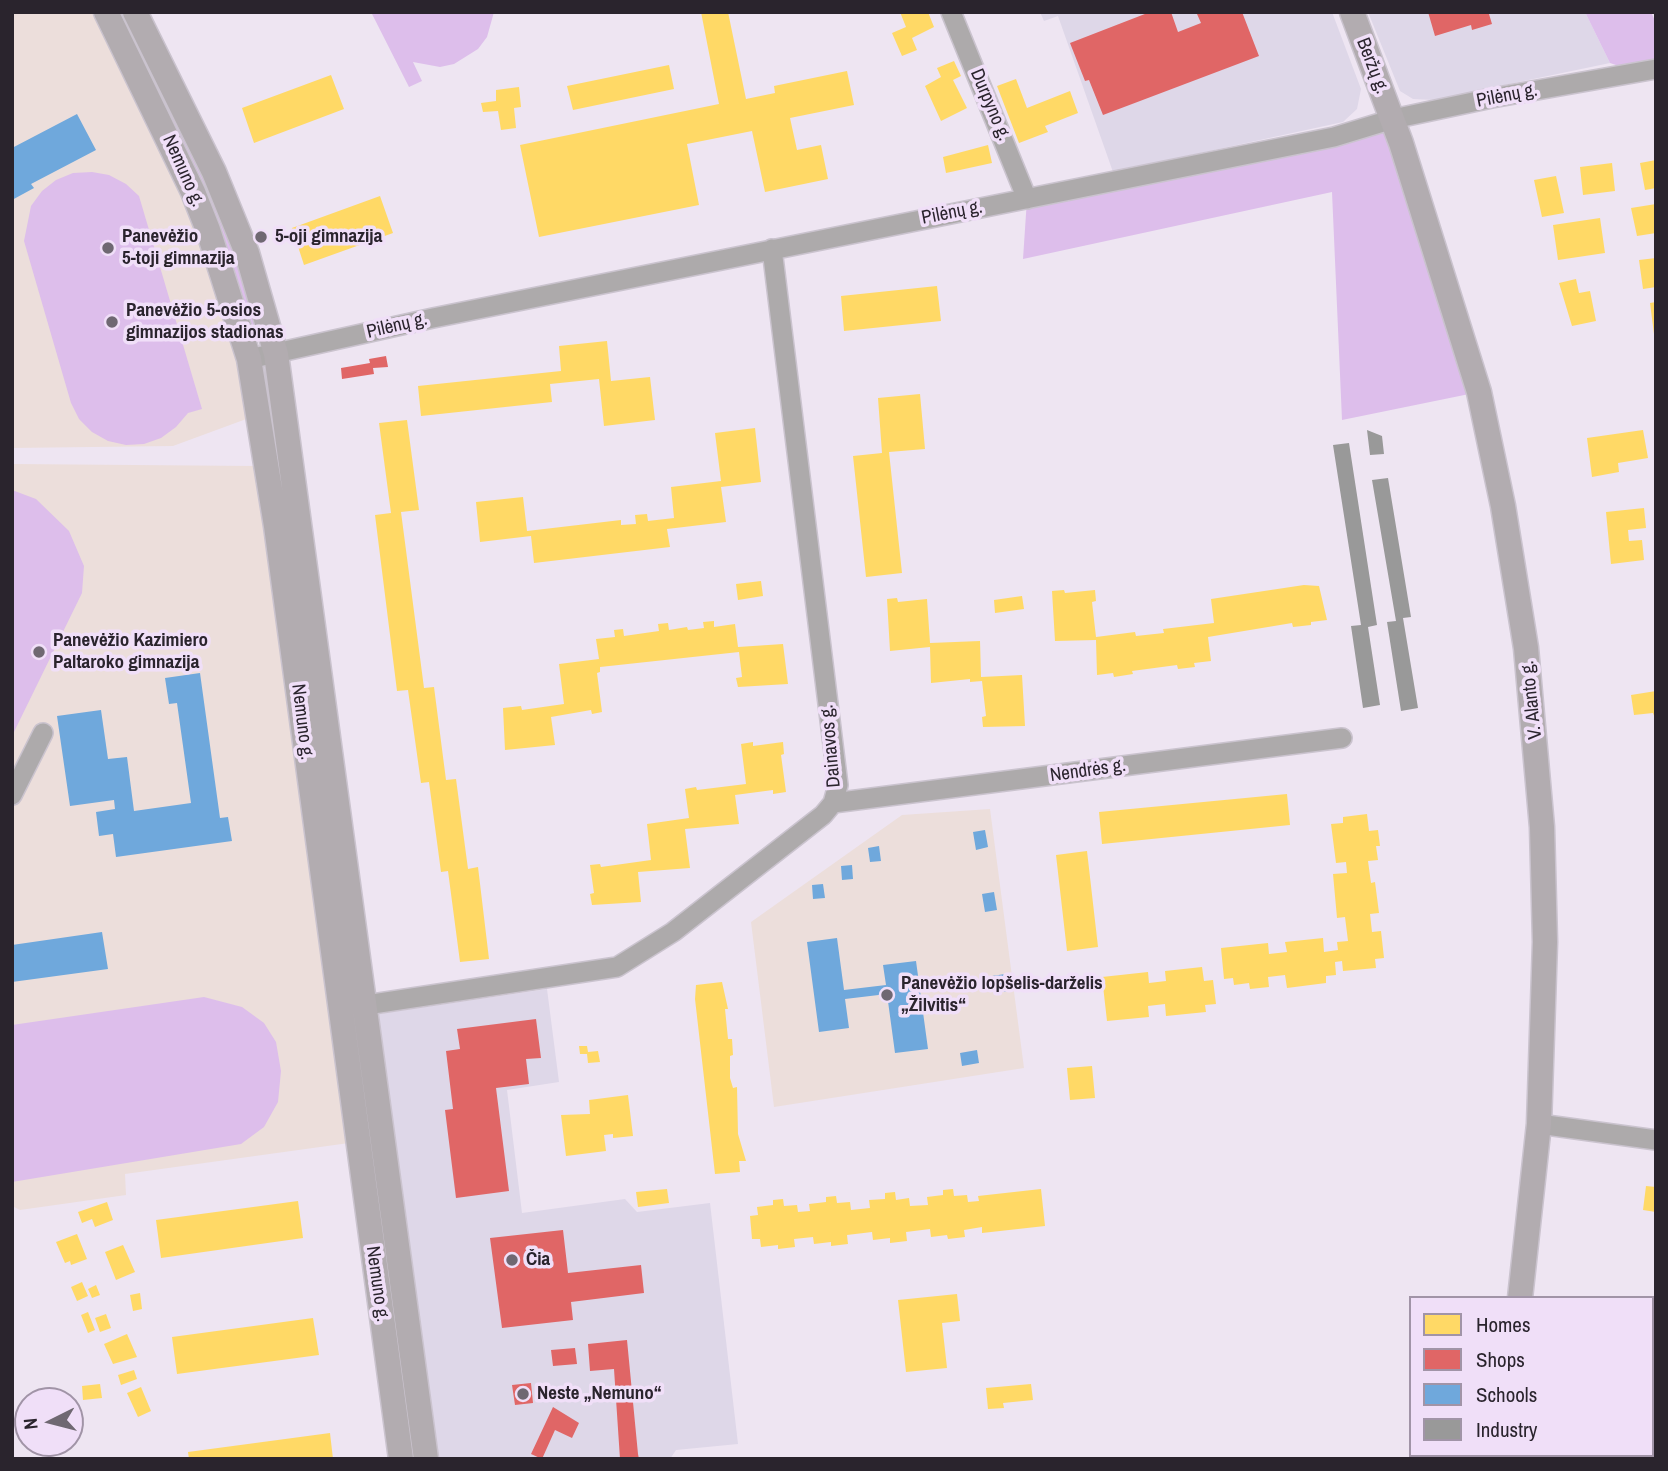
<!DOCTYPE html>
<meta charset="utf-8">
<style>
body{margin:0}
#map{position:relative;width:1668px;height:1471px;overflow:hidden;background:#eee5f2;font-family:"Archivo Narrow",sans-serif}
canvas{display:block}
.frame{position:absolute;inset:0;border:14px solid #2a242d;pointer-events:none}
.legend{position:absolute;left:1409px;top:1296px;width:245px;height:161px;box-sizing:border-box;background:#f0dff8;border:2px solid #a194a7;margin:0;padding:9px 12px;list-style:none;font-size:21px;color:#2a242d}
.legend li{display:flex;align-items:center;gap:14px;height:35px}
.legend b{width:35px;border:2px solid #a194a7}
.north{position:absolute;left:14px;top:1387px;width:70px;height:70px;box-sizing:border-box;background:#f0dff8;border:2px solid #a194a7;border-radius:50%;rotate:264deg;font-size:19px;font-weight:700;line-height:28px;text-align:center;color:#2a242d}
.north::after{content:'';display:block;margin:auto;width:24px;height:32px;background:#6f6872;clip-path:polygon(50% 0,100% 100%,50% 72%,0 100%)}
</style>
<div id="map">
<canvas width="1668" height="1471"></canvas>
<div class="frame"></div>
<ul class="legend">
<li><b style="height:19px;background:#ffd966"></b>Homes</li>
<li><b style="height:19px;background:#e06666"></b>Shops</li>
<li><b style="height:19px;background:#6fa8dc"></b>Schools</li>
<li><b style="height:19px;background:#999"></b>Industry</li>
</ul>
<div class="north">N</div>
</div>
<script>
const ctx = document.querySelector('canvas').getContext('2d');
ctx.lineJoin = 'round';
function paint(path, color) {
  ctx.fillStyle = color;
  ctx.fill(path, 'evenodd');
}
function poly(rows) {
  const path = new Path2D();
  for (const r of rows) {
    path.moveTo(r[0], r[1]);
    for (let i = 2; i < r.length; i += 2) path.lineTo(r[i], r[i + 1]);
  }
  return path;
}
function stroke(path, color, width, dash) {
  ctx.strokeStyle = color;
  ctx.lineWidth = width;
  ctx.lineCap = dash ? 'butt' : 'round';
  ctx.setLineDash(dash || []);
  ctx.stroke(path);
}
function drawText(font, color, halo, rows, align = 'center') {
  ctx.font = font + ' "Archivo Narrow",sans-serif';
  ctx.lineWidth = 7;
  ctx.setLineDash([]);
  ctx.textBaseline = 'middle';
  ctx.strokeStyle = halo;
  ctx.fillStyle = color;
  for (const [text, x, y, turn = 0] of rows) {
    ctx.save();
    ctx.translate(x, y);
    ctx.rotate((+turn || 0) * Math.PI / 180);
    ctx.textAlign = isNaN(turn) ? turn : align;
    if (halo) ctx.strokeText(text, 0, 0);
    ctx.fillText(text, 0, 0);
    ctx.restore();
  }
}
const commercial = poly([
 [1040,12,1332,12,1361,89,1357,109,1343,122,1113,172,1058,16,1044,21],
 [1368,12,1585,12,1610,63,1433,100,1413,99,1400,91],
 [547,989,559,1082,507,1090,522,1213,625,1199,637,1212,710,1203,738,1444,676,1450,670,1459,436,1459,377,1014]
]);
const education = poly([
 [12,12,94,12,195,223,232,341,249,418,173,446,12,448],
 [12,464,256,466,349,1143,125,1174,126,1195,20,1210,12,1206],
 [990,809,1024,1068,774,1107,751,922,902,815]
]);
const green = poly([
 [116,12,123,12,205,179,228,235,256,329,249,331],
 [371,12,494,12,487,37,478,49,454,64,440,67,413,62,422,81,409,87],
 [1585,12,1651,12,1656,23,1656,60,1619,66,1610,63],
 [1393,119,1479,392,1342,420,1332,192,1023,259,1027,199],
 [92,172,109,175,126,184,139,196,202,409,188,413,176,427,161,438,144,444,126,445,108,441,92,432,79,419,71,403,24,241,31,206,42,191,56,180,73,173],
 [12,490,36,499,69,531,84,566,82,593,12,736],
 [204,997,242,1007,264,1023,276,1042,281,1071,278,1102,264,1127,241,1144,12,1182,12,1025]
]);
const homes = poly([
 [701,12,728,12,746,99,775,93,774,86,847,71,854,105,790,118,797,150,821,145,828,179,765,192,752,131,687,144,699,205,539,237,520,145,719,104],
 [900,12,928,12,934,27,912,38,917,50,902,56,892,33,906,27],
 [954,61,961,76,953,80,967,108,941,121,925,86,941,77,937,68],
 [669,65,674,89,573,110,567,86],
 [331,75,344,109,254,143,242,108],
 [1016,79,1027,108,1070,91,1078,113,1045,126,1048,132,1019,143,997,86],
 [519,87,521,107,514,108,516,128,501,130,498,111,483,112,481,103,496,101,496,90],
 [988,145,992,163,946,173,943,157],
 [1656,160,1656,188,1645,190,1640,163],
 [1612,163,1615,191,1583,195,1580,167],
 [1556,176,1564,213,1542,217,1534,180],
 [380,196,393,233,304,265,292,228],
 [1656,204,1656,233,1637,236,1631,208],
 [1600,218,1605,253,1558,260,1553,225],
 [1656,258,1656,287,1643,289,1639,260],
 [1576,279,1579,293,1590,291,1596,321,1572,326,1559,283],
 [937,286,941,321,844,331,841,296],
 [1656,302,1656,334,1654,334,1650,303],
 [607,341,611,381,650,377,655,420,604,426,599,379,550,384,552,402,421,416,418,386,561,371,559,346],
 [920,394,925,449,889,452,902,573,866,577,853,456,882,453,878,398],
 [407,420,419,510,401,512,424,688,434,687,446,780,456,779,468,869,478,867,489,959,460,962,448,871,441,872,429,782,421,783,408,690,397,691,375,515,391,513,379,423],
 [755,428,761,482,721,487,726,522,667,529,670,547,534,563,531,536,480,542,476,502,523,497,527,531,621,520,621,525,636,524,635,515,647,514,648,521,674,518,671,487,721,481,715,433],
 [1643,430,1648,458,1618,463,1619,472,1592,477,1587,438],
 [1644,508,1646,528,1628,530,1629,541,1642,540,1644,560,1611,564,1606,512],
 [761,581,763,596,738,600,736,584],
 [1304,585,1319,586,1327,620,1311,622,1311,625,1293,627,1292,623,1208,637,1211,661,1194,663,1195,667,1178,669,1177,665,1132,671,1133,674,1114,677,1113,673,1097,675,1096,640,1055,641,1052,591,1064,590,1065,593,1095,590,1096,601,1092,602,1096,637,1135,632,1136,636,1164,633,1163,629,1214,623,1211,599],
 [1022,596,1024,609,995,613,994,600],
 [897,598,898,602,927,599,930,643,980,641,981,677,1022,675,1025,726,983,727,982,717,986,716,982,681,970,682,970,679,931,683,930,647,890,651,887,599],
 [714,621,714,627,735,624,738,647,783,644,788,684,738,687,736,678,742,677,739,652,600,667,600,672,597,673,602,712,592,714,591,710,551,717,555,745,505,750,503,708,521,706,522,710,564,704,559,664,599,659,596,639,615,637,614,630,623,629,624,636,659,631,658,624,668,623,669,630,687,627,688,630,704,628,703,622],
 [1656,691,1656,721,1653,713,1634,715,1631,695],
 [753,742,753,746,783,742,784,754,781,755,786,792,773,794,773,790,735,795,739,824,685,829,690,868,638,872,641,902,592,905,590,894,594,893,590,865,600,864,601,867,651,860,647,824,689,818,685,789,696,787,697,790,746,784,741,744],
 [1287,794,1290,825,1102,844,1099,812],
 [1367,814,1369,831,1378,830,1380,846,1376,846,1378,860,1368,861,1371,883,1375,882,1379,913,1370,914,1372,932,1381,931,1384,958,1375,959,1376,968,1343,971,1342,961,1335,962,1336,975,1326,976,1326,983,1287,988,1285,975,1268,977,1269,987,1250,989,1249,983,1234,985,1233,978,1224,979,1221,948,1268,943,1269,954,1287,952,1285,942,1323,938,1324,952,1338,950,1337,942,1348,941,1345,917,1337,918,1333,874,1347,873,1346,862,1336,863,1331,824,1343,823,1343,817],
 [1087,851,1098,947,1067,951,1056,855],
 [1202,967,1204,981,1213,980,1216,1004,1205,1005,1206,1012,1166,1016,1165,1004,1148,1006,1149,1017,1107,1021,1102,977,1148,972,1149,983,1166,981,1165,971],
 [722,982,728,1009,725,1009,728,1039,732,1039,733,1055,730,1056,730,1078,733,1088,737,1087,738,1134,746,1161,739,1161,740,1172,715,1174,695,999,696,985],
 [579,1046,587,1046,588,1052,598,1051,600,1062,588,1063,587,1054,580,1054],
 [1092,1066,1095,1098,1070,1100,1067,1068],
 [628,1095,633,1136,613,1138,613,1134,604,1135,606,1151,566,1156,561,1115,590,1114,589,1100],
 [1646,1186,1656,1187,1656,1212,1643,1210],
 [667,1189,669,1203,638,1207,636,1192],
 [953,1189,954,1196,967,1195,968,1202,979,1201,978,1196,1041,1189,1045,1226,982,1233,982,1227,964,1230,965,1237,948,1239,947,1235,931,1237,930,1229,906,1232,907,1241,890,1243,890,1238,873,1240,872,1232,847,1235,848,1244,831,1246,831,1242,814,1244,813,1237,794,1239,795,1247,778,1249,778,1245,761,1247,760,1239,752,1239,750,1216,758,1215,757,1207,773,1205,773,1200,783,1199,784,1206,797,1205,798,1212,810,1211,809,1204,826,1202,826,1197,836,1196,837,1203,850,1202,851,1210,870,1208,869,1200,885,1199,885,1193,895,1192,896,1200,909,1198,910,1206,928,1205,927,1197,943,1195,943,1190],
 [298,1201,303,1238,161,1258,156,1220],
 [107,1202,113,1220,95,1227,92,1219,82,1223,78,1212],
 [77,1234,87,1259,71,1265,70,1261,65,1263,56,1242],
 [123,1245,135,1272,116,1280,105,1252],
 [82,1282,88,1296,77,1301,71,1287],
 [96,1285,100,1295,92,1298,88,1289],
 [140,1293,142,1309,133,1311,130,1295],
 [957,1294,960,1321,942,1323,947,1368,906,1372,898,1300],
 [88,1312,95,1330,88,1333,81,1315],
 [106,1314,111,1328,100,1332,95,1318],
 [313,1318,319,1355,177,1374,172,1337],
 [127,1334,137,1357,113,1364,104,1344],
 [134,1370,137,1379,121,1385,118,1375],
 [1652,1373,1656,1373,1656,1406,1652,1406],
 [100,1384,102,1398,83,1400,82,1386],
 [1031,1384,1033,1400,1003,1403,1004,1408,988,1409,986,1388],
 [141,1387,151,1411,138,1417,127,1393],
 [330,1433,333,1459,189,1459,188,1452]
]);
const shops = poly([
 [1150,12,1171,12,1178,32,1201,23,1197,14,1202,12,1242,12,1259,56,1103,115,1089,80,1085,81,1070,43],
 [1428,12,1494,12,1494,13,1489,14,1492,24,1472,30,1471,25,1435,36],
 [386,356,388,367,373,368,374,374,342,379,341,368,370,363,369,359],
 [536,1019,541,1058,526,1059,529,1084,496,1088,509,1191,456,1198,445,1110,453,1109,446,1051,460,1049,457,1029],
 [563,1230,568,1273,641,1265,644,1293,571,1302,573,1320,502,1328,490,1238],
 [627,1340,638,1454,639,1459,620,1459,614,1369,590,1371,588,1344],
 [575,1348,577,1364,553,1366,551,1350],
 [531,1383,533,1403,515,1405,512,1385],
 [553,1407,579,1423,572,1438,555,1430,542,1459,531,1454]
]);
const schools = poly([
 [77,114,96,150,31,184,34,188,12,200,12,148],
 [200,673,220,818,228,817,232,841,116,857,113,834,99,836,96,812,115,809,114,800,70,806,57,716,101,710,108,759,127,757,134,811,191,803,177,703,169,704,165,678],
 [985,830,988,847,976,850,973,832],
 [879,846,881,861,870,862,868,848],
 [852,865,853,879,842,880,841,866],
 [823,884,825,898,813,899,812,885],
 [994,892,997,910,985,912,982,894],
 [102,932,108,969,12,982,12,945],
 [837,938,844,990,886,985,883,965,916,961,928,1049,895,1053,887,994,845,999,849,1028,819,1032,807,942],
 [1005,974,1008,991,996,993,992,976],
 [977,1050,979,1063,962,1066,960,1053]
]);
const industry = poly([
 [1367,430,1382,436,1384,454,1370,455],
 [1349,443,1377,625,1368,627,1380,705,1363,708,1351,626,1361,625,1333,445],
 [1388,478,1411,617,1403,618,1418,708,1401,711,1387,622,1396,621,1372,480]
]);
const minor = poly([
 [951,12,1027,199],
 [249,359,433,318,1334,137,1393,119,1492,98,1656,69],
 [12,795,43,733],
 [833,803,1342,738],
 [366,1005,617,967,673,932,823,815,833,803,838,785,772,249],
 [1539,1124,1656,1140],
 [1631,1455,1656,1458]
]);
const major = poly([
 [106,12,193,192,208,230,249,359,276,526,401,1459],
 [135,12,214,172,247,253,276,354,426,1459],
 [1352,12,1401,143,1479,392,1503,506,1526,648,1542,827,1545,942,1539,1124,1520,1298],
 [1499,1459,1499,1455]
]);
const markers = [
 [261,237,7,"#6f6872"],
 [108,248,7,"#6f6872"],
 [112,322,7,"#6f6872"],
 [39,652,7,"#6f6872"],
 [887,995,7,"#6f6872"],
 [512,1260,7,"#6f6872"],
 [523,1394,7,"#6f6872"]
];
const streetNames = [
 ["Beržų g.",1372,66,69],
 ["Pilėnų g.",1507,96,-11],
 ["Durpyno g.",990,105,67],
 ["Nemuno g.",183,171,66],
 ["Pilėnų g.",952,213,-11],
 ["Pilėnų g.",397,326,-13],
 ["V. Alanto g.",1532,700,-96],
 ["Nemuno g.",302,722,83],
 ["Dainavos g.",831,746,-95],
 ["Nendrės g.",1088,771,-8],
 ["Nemuno g.",377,1284,82]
];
const poiNames = [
 ["Panevėžio",122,237],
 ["5-toji gimnazija",122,259],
 ["5-oji gimnazija",275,237],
 ["Panevėžio 5-osios",126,311],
 ["gimnazijos stadionas",126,333],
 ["Panevėžio Kazimiero",53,641],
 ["Paltaroko gimnazija",53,663],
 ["Panevėžio lopšelis-darželis",901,984],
 ["„Žilvitis“",901,1006],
 ["Čia",526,1260],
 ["Neste „Nemuno“",537,1394]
];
paint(commercial, '#ded7e8');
paint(education, '#ecdedb');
paint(green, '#ddbeeb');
paint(homes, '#ffd966');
paint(shops, '#e06666');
paint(schools, '#6fa8dc');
paint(industry, '#999');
stroke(minor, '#cac3ce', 22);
stroke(major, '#cac3ce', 27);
stroke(minor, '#adaaab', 19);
stroke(major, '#b2acb0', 24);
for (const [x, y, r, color] of markers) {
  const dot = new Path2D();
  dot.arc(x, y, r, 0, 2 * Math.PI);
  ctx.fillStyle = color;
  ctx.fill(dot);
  stroke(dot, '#f0dff8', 2.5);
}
drawText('19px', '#2a242d', '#f0dff8', streetNames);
drawText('bold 19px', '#2a242d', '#f0dff8', poiNames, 'left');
</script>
